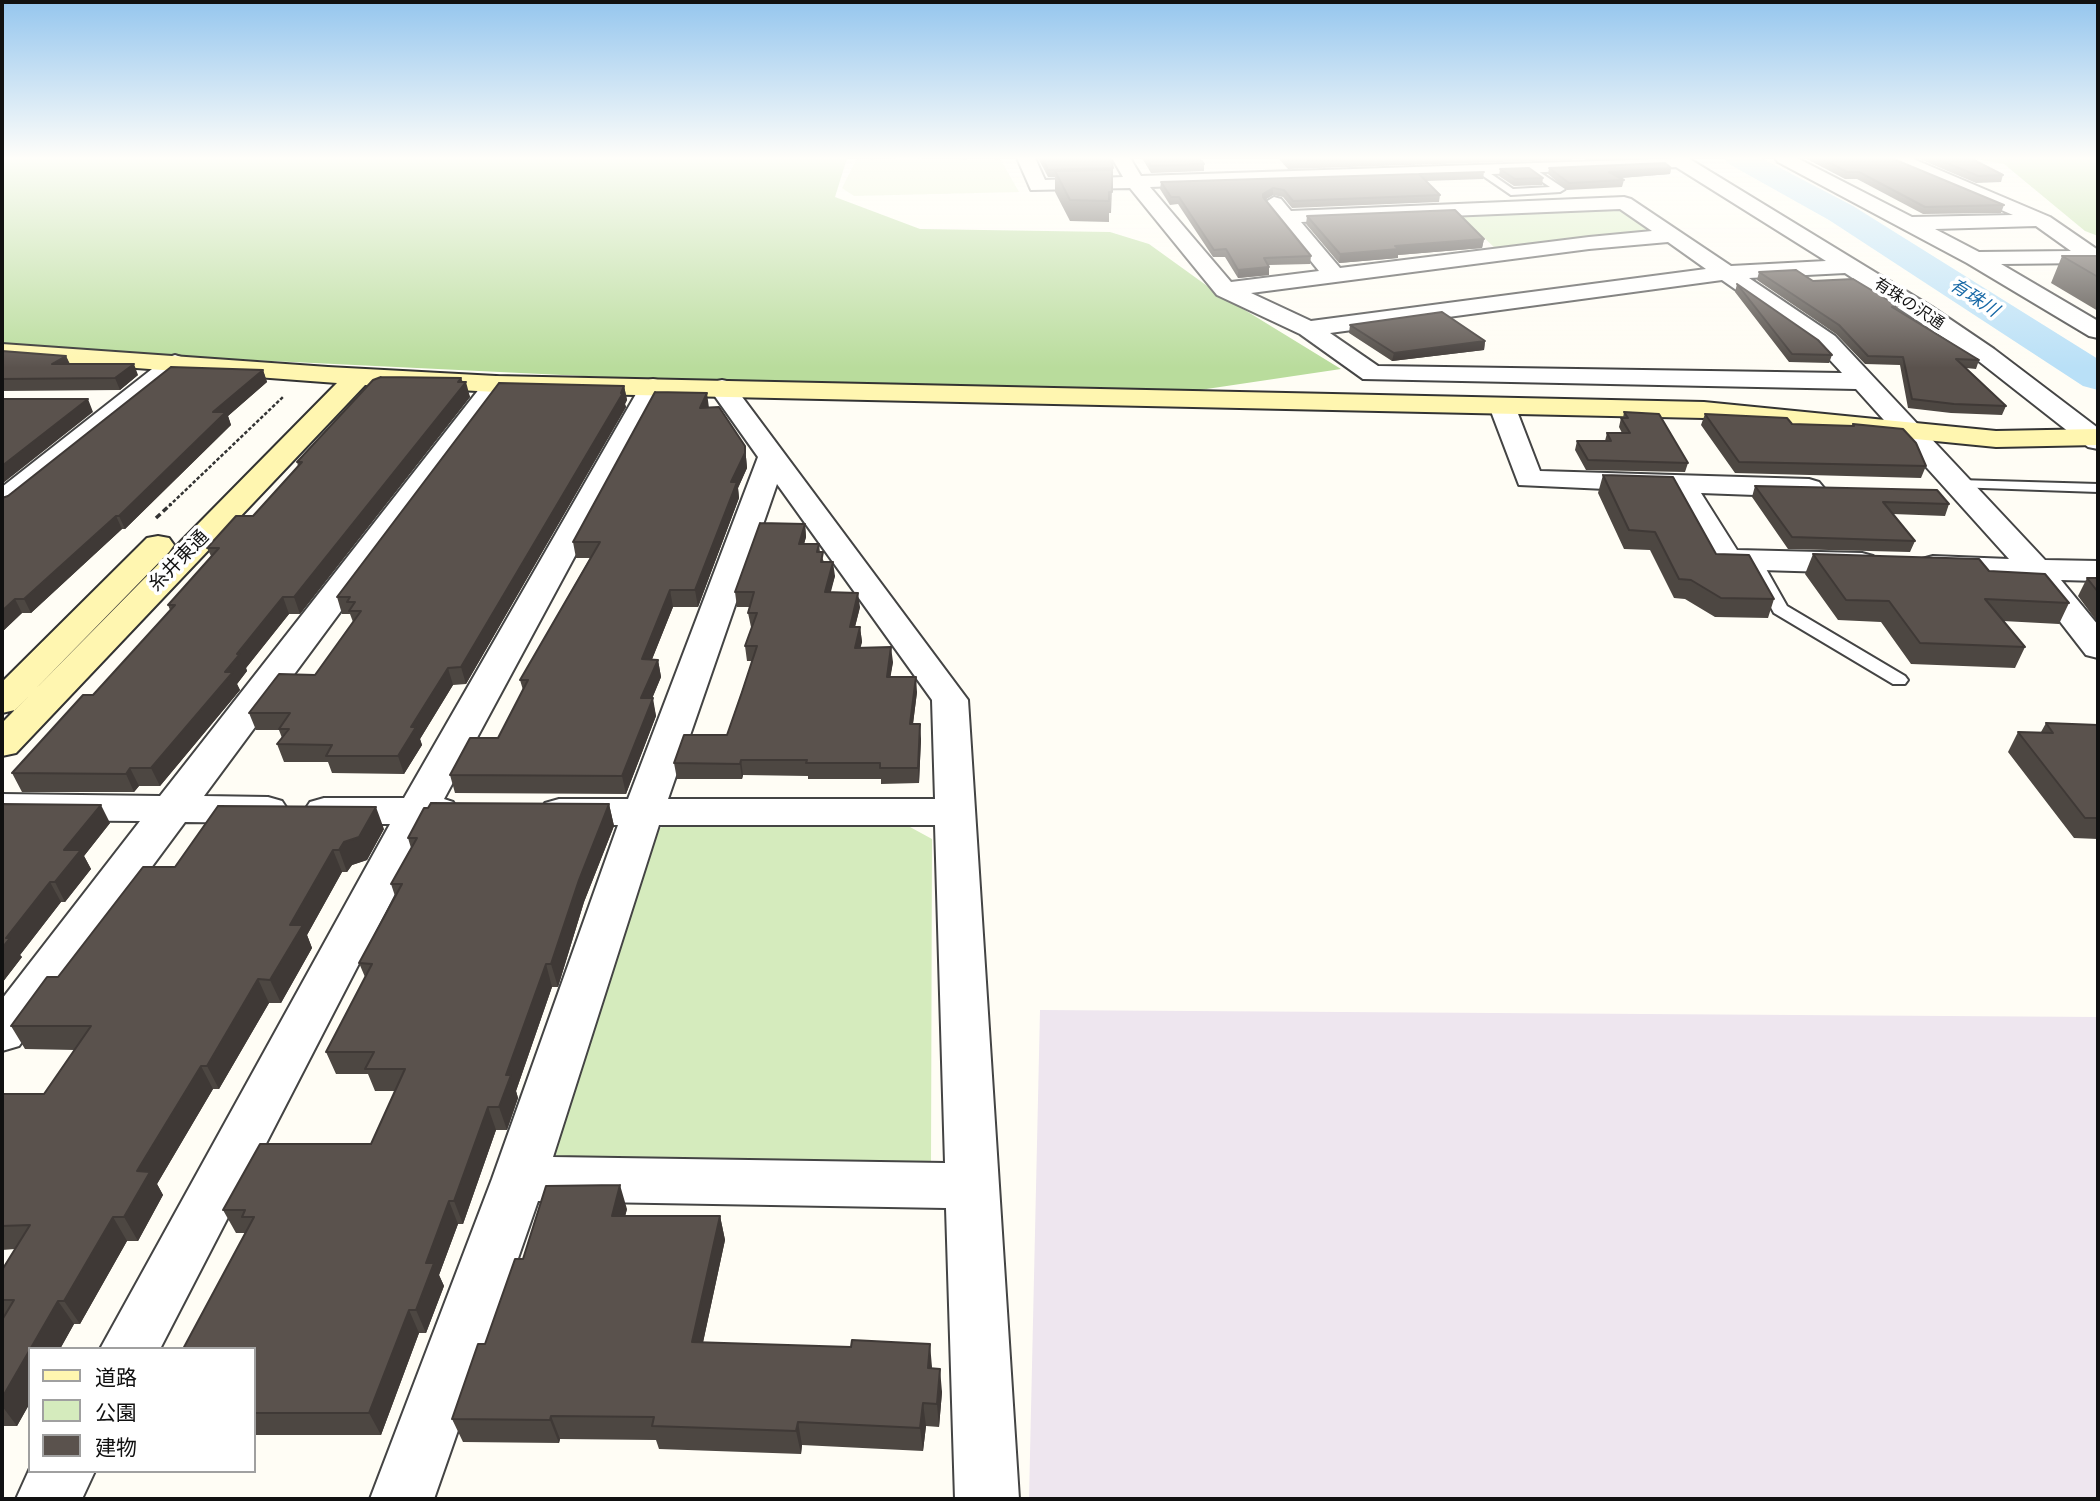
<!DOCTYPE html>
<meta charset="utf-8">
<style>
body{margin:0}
#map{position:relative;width:2100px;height:1501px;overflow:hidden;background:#fffdf5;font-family:"IBM Plex Serif","Noto Sans JP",serif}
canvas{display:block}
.frame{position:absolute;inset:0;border:4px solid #111;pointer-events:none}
.legend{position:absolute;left:28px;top:1347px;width:228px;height:126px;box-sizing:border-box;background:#fff;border:2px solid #a0a0a0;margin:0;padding:9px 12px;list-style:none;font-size:21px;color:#111}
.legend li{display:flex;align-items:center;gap:14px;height:35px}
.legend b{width:35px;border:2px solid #a0a0a0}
</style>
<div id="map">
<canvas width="2100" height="1501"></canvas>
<div class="frame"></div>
<ul class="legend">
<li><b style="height:9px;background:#fff6b0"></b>道路</li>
<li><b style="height:19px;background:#d5ebbd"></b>公園</li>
<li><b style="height:19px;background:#5a524d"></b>建物</li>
</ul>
</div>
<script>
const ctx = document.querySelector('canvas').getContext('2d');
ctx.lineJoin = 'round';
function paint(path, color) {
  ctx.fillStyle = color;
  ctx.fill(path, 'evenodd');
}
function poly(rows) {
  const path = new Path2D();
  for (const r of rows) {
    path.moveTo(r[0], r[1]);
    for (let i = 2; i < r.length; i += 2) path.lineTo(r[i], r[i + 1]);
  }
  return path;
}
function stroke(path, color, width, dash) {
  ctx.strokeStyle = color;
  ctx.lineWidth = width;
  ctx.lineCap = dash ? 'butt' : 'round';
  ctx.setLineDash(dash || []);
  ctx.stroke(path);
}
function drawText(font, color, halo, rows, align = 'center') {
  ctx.font = font + ' "IBM Plex Serif","Noto Sans JP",serif';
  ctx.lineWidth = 7;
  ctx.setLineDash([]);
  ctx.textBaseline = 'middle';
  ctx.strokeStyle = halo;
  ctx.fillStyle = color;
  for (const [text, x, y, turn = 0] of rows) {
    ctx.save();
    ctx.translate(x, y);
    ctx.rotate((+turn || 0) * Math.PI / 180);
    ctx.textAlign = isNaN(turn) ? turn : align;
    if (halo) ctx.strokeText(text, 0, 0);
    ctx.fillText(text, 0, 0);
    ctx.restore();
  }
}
const industrial = poly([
 [1040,1010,2098,1017,2098,1499,1029,1499]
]);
const green = poly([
 [1621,209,1657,231,1497,250,1459,214],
 [668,824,910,827,932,839,931,1164,561,1161,552,1150,653,832]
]);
const forest = poly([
 [2,158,847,158,835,197,920,229,1110,232,1149,244,1217,293,1341,369,1193,391,666,380,2,348],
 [1972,158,2098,158,2098,236,2085,231,2004,164]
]);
const pitch = poly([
 [901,158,1001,160,1019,192,854,196,842,188,856,160]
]);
const river = poly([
 [1724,158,1761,158,1853,206,2098,359,2098,390,2083,386,1829,220,1729,164,1724,158]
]);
const pathFar1 = poly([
 [169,506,284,396]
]);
const path = poly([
 [156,518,171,504]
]);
const lane = poly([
 [1523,165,1529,165,1565,189,1560,192,1511,195,1473,169,1481,167,1513,189,1550,187,1523,169,1523,165],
 [1959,480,2098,484,2098,492,1954,487,1952,484,1959,480],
 [1753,555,1761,560,1787,606,1905,676,1908,680,1905,684,1893,684,1774,613,1745,560,1753,555]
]);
const street = poly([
 [1017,158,1035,158,1045,180,1123,177,1112,158,1130,158,1141,176,1688,158,1932,307,1994,349,2098,428,2098,449,2088,447,1976,359,1845,273,1749,278,1835,336,2045,560,2098,561,2098,581,2061,580,2098,625,2098,658,2086,655,2027,579,1933,576,1922,573,1917,566,1922,559,1933,556,2009,559,1856,389,1363,379,1300,334,1217,295,1130,188,1031,190,1017,158],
 [1676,167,1826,261,1731,266,1631,199,1624,197,1291,211,1281,199,1274,197,1264,203,1319,271,1231,282,1150,187,1676,167],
 [1620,209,1652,231,1589,237,1340,268,1301,222,1620,209],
 [1668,242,1706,269,1311,321,1251,293,1589,249,1668,242],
 [1722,280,1817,346,1842,373,1378,366,1330,333,1722,280],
 [1775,158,1797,158,1912,217,2013,215,1890,162,1887,158,1911,158,2050,217,2098,250,2098,266,2089,263,2001,264,2098,321,2098,338,2089,336,1967,263,1778,162,1775,158],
 [2036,226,2071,251,1979,252,1935,229,2036,226],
 [175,355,184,358,188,363,184,368,13,507,2,510,2,487,166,358,175,355],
 [496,376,505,379,509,384,204,796,268,797,282,801,288,810,282,819,268,823,185,822,19,1046,2,1051,2,999,140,821,2,820,2,794,160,796,487,379,496,376],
 [653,379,662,381,666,387,444,799,453,802,459,811,453,820,431,824,160,1349,100,1349,390,824,324,824,310,820,304,811,310,802,324,798,404,798,640,387,644,381,653,379],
 [722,380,731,382,968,700,1019,1499,955,1499,946,1208,538,1201,434,1499,370,1499,492,1179,618,825,559,825,545,821,539,812,545,803,559,799,628,799,758,457,709,388,713,382,722,380],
 [777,484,932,700,935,799,668,799,777,484],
 [659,825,935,825,945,1163,553,1157,659,825],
 [1502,398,1511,400,1515,406,1540,471,1809,479,1819,482,1824,488,1819,494,1809,497,1701,493,1737,550,1862,553,1873,556,1878,563,1873,570,1862,573,1727,569,1716,566,1671,492,1519,485,1489,406,1493,400,1502,398],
 [30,1468,30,1471,95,1471,82,1499,16,1499,30,1468]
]);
const secondary = poly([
 [2,344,328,367,496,376,1704,402,1996,431,2098,429,2098,445,1996,447,1704,418,496,392,365,385,16,753,2,756,2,723,337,383,2,358,2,344],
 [158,536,169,538,174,545,169,552,15,710,2,713,2,682,147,538,158,536]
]);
const wall = poly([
 [1038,158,1111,158,1113,168,1111,213,1109,213,1109,222,1070,221,1055,192,1055,177,1048,177],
 [1142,158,1199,158,1204,164,1204,171,1151,173],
 [1278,158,1620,158,1288,169],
 [1805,158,1891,158,2004,205,2001,213,1923,214,1857,179,1845,179],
 [1917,158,1970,158,2003,175,2001,182,1976,183],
 [1549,168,1671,168,1670,174,1620,178,1624,180,1622,187,1567,190,1548,174],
 [1500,169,1543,178,1542,185,1514,186,1499,176],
 [1484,172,1483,179,1426,181,1440,195,1439,202,1292,208,1283,197,1273,195,1264,200,1311,256,1310,264,1269,265,1269,275,1238,278,1225,257,1213,257,1178,204,1170,205,1160,189,1161,182],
 [1307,216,1484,239,1482,248,1398,255,1398,258,1339,263,1306,224],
 [2062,256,2098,256,2098,311,2051,283],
 [1759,272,1813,281,1898,306,1897,309,1979,360,1976,369,1966,368,2006,406,2002,415,1951,413,1908,408,1900,365,1865,364,1836,334,1757,280],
 [1737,284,1832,355,1829,363,1789,362,1735,292],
 [1350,325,1485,341,1484,350,1392,361,1349,333],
 [2,351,66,356,70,364,138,375,120,390,2,391],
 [263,370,267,382,228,416,231,425,125,529,122,529,31,613,22,613,2,632,2,498,8,496],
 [461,378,470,397,300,614,289,614,246,668,247,671,237,684,240,690,160,786,139,786,134,792,22,792,12,773,93,695,170,610,168,605,211,556,207,548,253,516,298,466,297,462],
 [624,386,627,400,625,404,626,407,466,684,453,685,420,739,422,745,404,774,332,773,328,762,284,762,277,744,282,738,279,730,256,730,249,713,315,675,353,622,350,614,342,614,337,597],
 [709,408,745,446,747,468,738,488,739,498,698,607,673,607,652,659,658,660,661,677,652,698,656,716,626,794,455,793,450,775,498,738,523,690,520,680,590,558,576,558,573,542],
 [1624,412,1688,463,1685,472,1586,470,1575,450,1577,441,1605,441,1607,433,1622,433,1619,427,1621,418,1623,418],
 [1705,414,1792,424,1853,426,1853,424,1926,466,1921,478,1735,473,1701,425],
 [1603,475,1716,554,1774,599,1768,618,1715,617,1685,599,1674,598,1650,550,1624,549,1598,493],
 [1755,486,1949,504,1945,516,1893,514,1915,541,1910,552,1788,549,1752,497],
 [805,524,806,537,804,544,819,544,820,552,824,562,835,576,830,592,860,607,855,627,860,627,862,642,860,647,893,662,890,677,917,692,913,724,921,739,919,783,881,784,881,779,808,779,808,776,743,775,742,779,677,779,674,763,727,735,752,661,747,661,745,646,752,627,751,627,748,613,750,607,737,607,735,592],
 [1813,554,1989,571,2069,603,2059,624,2003,621,2025,647,2015,668,1911,664,1881,622,1838,620,1805,574],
 [2087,578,2098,578,2098,623,2078,596],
 [2046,723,2098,725,2098,839,2074,838,2008,752,2018,732,2041,732],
 [2,804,110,823,84,856,91,869,65,902,61,902,20,955,22,957,2,983],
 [609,804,614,826,584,902,558,987,552,987,516,1091,518,1098,507,1130,496,1130,463,1224,458,1224,439,1275,444,1286,426,1333,419,1333,381,1435,254,1435,254,1349,245,1233,236,1233,223,1210,371,1144,395,1091,375,1091,368,1074,336,1074,326,1052,365,977,359,963,395,896,391,884,411,848,408,838],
 [384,829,367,860,352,865,347,872,342,872,307,935,312,948,281,1003,269,1003,219,1089,213,1089,157,1184,163,1195,138,1241,127,1241,80,1324,74,1324,17,1426,2,1426,2,1270,15,1249,2,1250,2,1094,44,1094,75,1050,25,1049,11,1026,58,977,175,867],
 [627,1209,625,1216,720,1216,725,1240,703,1342,932,1369,942,1392,939,1427,926,1426,923,1451,802,1445,801,1454,659,1449,656,1440,560,1439,559,1443,463,1442,452,1419,523,1259]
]);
const shadedWall = poly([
 [1671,168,1670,174,1608,179,1609,172],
 [1273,188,1273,195,1263,201,1263,194],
 [1484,239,1482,248,1398,255,1398,258,1339,263,1340,254,1395,246],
 [1269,267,1269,275,1238,278,1238,270],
 [1485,341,1484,350,1392,361,1394,353],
 [66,356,71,368,52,364],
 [134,364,138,375,120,390,115,378],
 [263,370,267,382,228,416,231,425,125,529,119,516,213,412],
 [461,378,463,386,466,382,470,397,300,614,294,597],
 [624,386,627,400,625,404,626,407,466,684,461,667],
 [707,393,709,408,700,408],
 [88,399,93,412,2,484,2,466],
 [745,446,747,468,738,488,739,498,698,607,695,590,731,482],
 [116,516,122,529,31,613,24,599],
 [805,524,806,537,800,558,799,544],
 [833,562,835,576,827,607,825,592],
 [670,590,673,607,645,677,642,659],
 [858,593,860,607,851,642,850,627],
 [283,597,289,614,246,668,247,671,237,684,240,690,160,786,151,768,225,672,237,654],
 [15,599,22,613,2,632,2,611],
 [860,627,862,642,857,662,855,648],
 [891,647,893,662,888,692,887,677],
 [658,660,661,677,645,716,641,698],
 [448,668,453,685,420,739,422,745,404,774,398,756,411,727],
 [916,677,917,692,911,739,910,724],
 [653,698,656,716,626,794,622,776],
 [920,724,921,739,919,783,918,768],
 [741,760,743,775,742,779,740,764],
 [130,768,139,786,134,792,126,774],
 [609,804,614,826,584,902,558,987,551,964,579,880],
 [101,805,110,823,84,856,91,869,65,902,55,882,64,850],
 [376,807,384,829,367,860,352,865,347,872,339,850,344,842],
 [333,850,342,872,307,935,312,948,281,1003,270,980,290,925],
 [50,882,61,902,20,955,22,957,2,983,2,949,6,938],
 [546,964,552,987,516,1091,518,1098,507,1130,499,1107,506,1075],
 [258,979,269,1003,219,1089,207,1066],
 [201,1066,213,1089,157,1184,163,1195,138,1241,124,1217,137,1171],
 [488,1107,496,1130,463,1224,454,1201],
 [620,1185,627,1209,619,1240,612,1216],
 [449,1201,458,1224,439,1275,444,1286,426,1333,416,1310,426,1263],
 [720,1216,725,1240,698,1366,692,1342],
 [113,1217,127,1241,80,1324,64,1301],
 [58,1301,74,1324,60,1349,30,1349],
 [409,1310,419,1333,381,1435,369,1413],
 [930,1344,932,1367,930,1392,928,1368],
 [30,1349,30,1403,17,1426,2,1406,2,1398],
 [940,1369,942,1392,939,1427,937,1404],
 [923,1403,926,1426,923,1451,920,1428],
 [551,1416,560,1439,559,1443,550,1420],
 [798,1422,802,1445,801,1454,796,1431]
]);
const building = poly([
 [1042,158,1111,158,1113,168,1048,170,1042,158],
 [1146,158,1199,158,1204,164,1151,166,1146,158],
 [1285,158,1402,158,1289,161,1285,158],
 [1820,158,1891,158,2004,205,1925,207,1859,172,1847,172,1820,158],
 [1935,158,1970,158,2003,175,1978,176,1935,158],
 [1665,163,1671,168,1609,172,1624,180,1569,183,1549,168,1665,163],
 [1529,168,1543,178,1515,179,1500,169,1529,168],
 [1112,170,1112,192,1109,192,1109,201,1070,200,1055,171,1112,170],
 [1484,172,1419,174,1440,195,1293,201,1284,190,1273,188,1263,194,1263,197,1311,256,1264,258,1269,267,1238,270,1226,249,1214,250,1179,197,1171,197,1161,182,1484,172],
 [1455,210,1484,239,1395,246,1399,249,1340,254,1307,216,1455,210],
 [2062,256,2098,256,2098,277,2062,256],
 [1796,270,1813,281,1853,279,1898,306,1892,307,1979,360,1956,359,2006,406,1954,404,1912,399,1903,357,1868,356,1839,325,1759,272,1796,270],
 [1737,284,1818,340,1832,355,1792,354,1737,284],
 [1442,312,1485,341,1394,353,1350,325,1442,312],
 [2,351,66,356,52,364,134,364,115,378,2,379,2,351],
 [171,367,263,370,213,412,226,412,119,516,116,516,24,599,15,599,2,611,2,498,8,496,171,367],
 [381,377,461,378,458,382,466,382,294,597,283,597,237,654,240,654,225,672,233,672,151,768,130,768,126,774,12,773,83,695,93,695,175,605,168,605,219,548,207,548,236,516,253,516,302,462,297,462,373,380,381,377],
 [499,383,624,386,621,393,623,393,461,667,448,668,411,727,416,727,398,756,326,756,332,745,277,744,289,729,279,729,290,713,249,713,279,674,315,675,361,611,349,611,355,602,347,602,350,597,337,597,499,383],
 [655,392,707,393,700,408,719,407,745,446,745,453,731,482,737,482,695,590,670,590,642,659,658,660,641,698,653,698,622,776,450,775,470,738,498,738,528,680,520,680,600,542,573,542,655,392],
 [2,399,88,399,2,466,2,399],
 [1624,412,1659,414,1688,463,1588,460,1577,441,1611,441,1607,433,1630,433,1621,418,1628,418,1624,412],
 [1705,414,1787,418,1792,424,1854,426,1853,424,1903,429,1916,443,1926,466,1739,462,1705,414],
 [1603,475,1673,477,1716,554,1749,555,1774,599,1721,598,1691,580,1679,579,1655,532,1629,530,1603,475],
 [1755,486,1937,490,1949,504,1883,502,1915,541,1792,537,1755,486],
 [760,523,805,524,799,544,819,544,817,552,823,552,821,562,833,562,825,592,858,593,850,627,860,627,855,648,891,647,887,677,916,677,910,724,920,724,918,768,880,768,880,763,806,763,807,760,741,760,740,764,674,763,684,735,727,735,742,692,757,646,745,646,757,613,748,613,754,592,735,592,760,523],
 [1813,554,1979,559,1989,571,2045,574,2069,603,1985,599,2025,647,1920,643,1889,601,1846,600,1813,554],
 [2087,578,2098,578,2098,592,2087,578],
 [2046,723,2098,725,2098,818,2085,818,2018,732,2053,733,2046,723],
 [431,803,609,804,579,880,551,964,546,964,506,1075,511,1075,499,1107,488,1107,454,1201,449,1201,426,1263,434,1263,416,1310,409,1310,369,1413,254,1413,254,1349,183,1349,254,1217,242,1217,245,1210,223,1210,260,1144,371,1144,405,1069,365,1069,374,1052,326,1052,372,964,359,963,402,884,391,884,417,838,408,838,424,808,428,808,431,803],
 [2,804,101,805,64,850,81,850,55,882,50,882,6,938,10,938,2,948,2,804],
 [218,806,376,807,359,837,344,842,339,850,333,850,290,925,303,925,270,980,258,979,207,1066,201,1066,137,1171,150,1172,124,1217,113,1217,64,1301,58,1301,2,1398,2,1320,14,1300,2,1300,2,1270,30,1225,2,1226,2,1094,44,1094,91,1026,11,1026,47,977,58,977,143,867,175,867,218,806],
 [620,1185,612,1216,720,1216,692,1342,851,1347,852,1340,930,1344,928,1368,940,1369,937,1404,923,1403,920,1428,798,1422,796,1431,652,1426,654,1417,551,1416,550,1420,452,1419,478,1344,485,1344,515,1259,523,1259,546,1186,620,1185]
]);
const farStreetnames = [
 ["有珠の沢通",1909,304,33]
];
const farWaternames = [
 ["有珠川",1974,298,33]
];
const streetNames = [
 ["糸井東通",179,561,-46]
];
paint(industrial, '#eee6ef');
paint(green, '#d5ebbd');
paint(forest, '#b9dc9c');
paint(pitch, '#e6f2cf');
paint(river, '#b9e0f7');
stroke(lane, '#444', 4);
stroke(street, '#444', 4);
stroke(secondary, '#333', 4);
stroke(pathFar1, '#333', 2.5, [3.5, 2]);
stroke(path, '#333', 3.5, [6, 3.5]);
paint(lane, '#fff');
paint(street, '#fff');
paint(secondary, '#fff6b0');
paint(wall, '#4d4742');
paint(shadedWall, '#3f3936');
paint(building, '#5a524d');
stroke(building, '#3f3936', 2);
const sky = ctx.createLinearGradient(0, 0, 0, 368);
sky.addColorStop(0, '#95c6ee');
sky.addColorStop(0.43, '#fffefa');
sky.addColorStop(1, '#fffefa00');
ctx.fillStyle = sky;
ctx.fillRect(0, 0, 2100, 368);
drawText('16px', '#111', '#fff', farStreetnames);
drawText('italic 18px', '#1768a6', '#fff', farWaternames);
drawText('19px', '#111', '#fff', streetNames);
</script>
